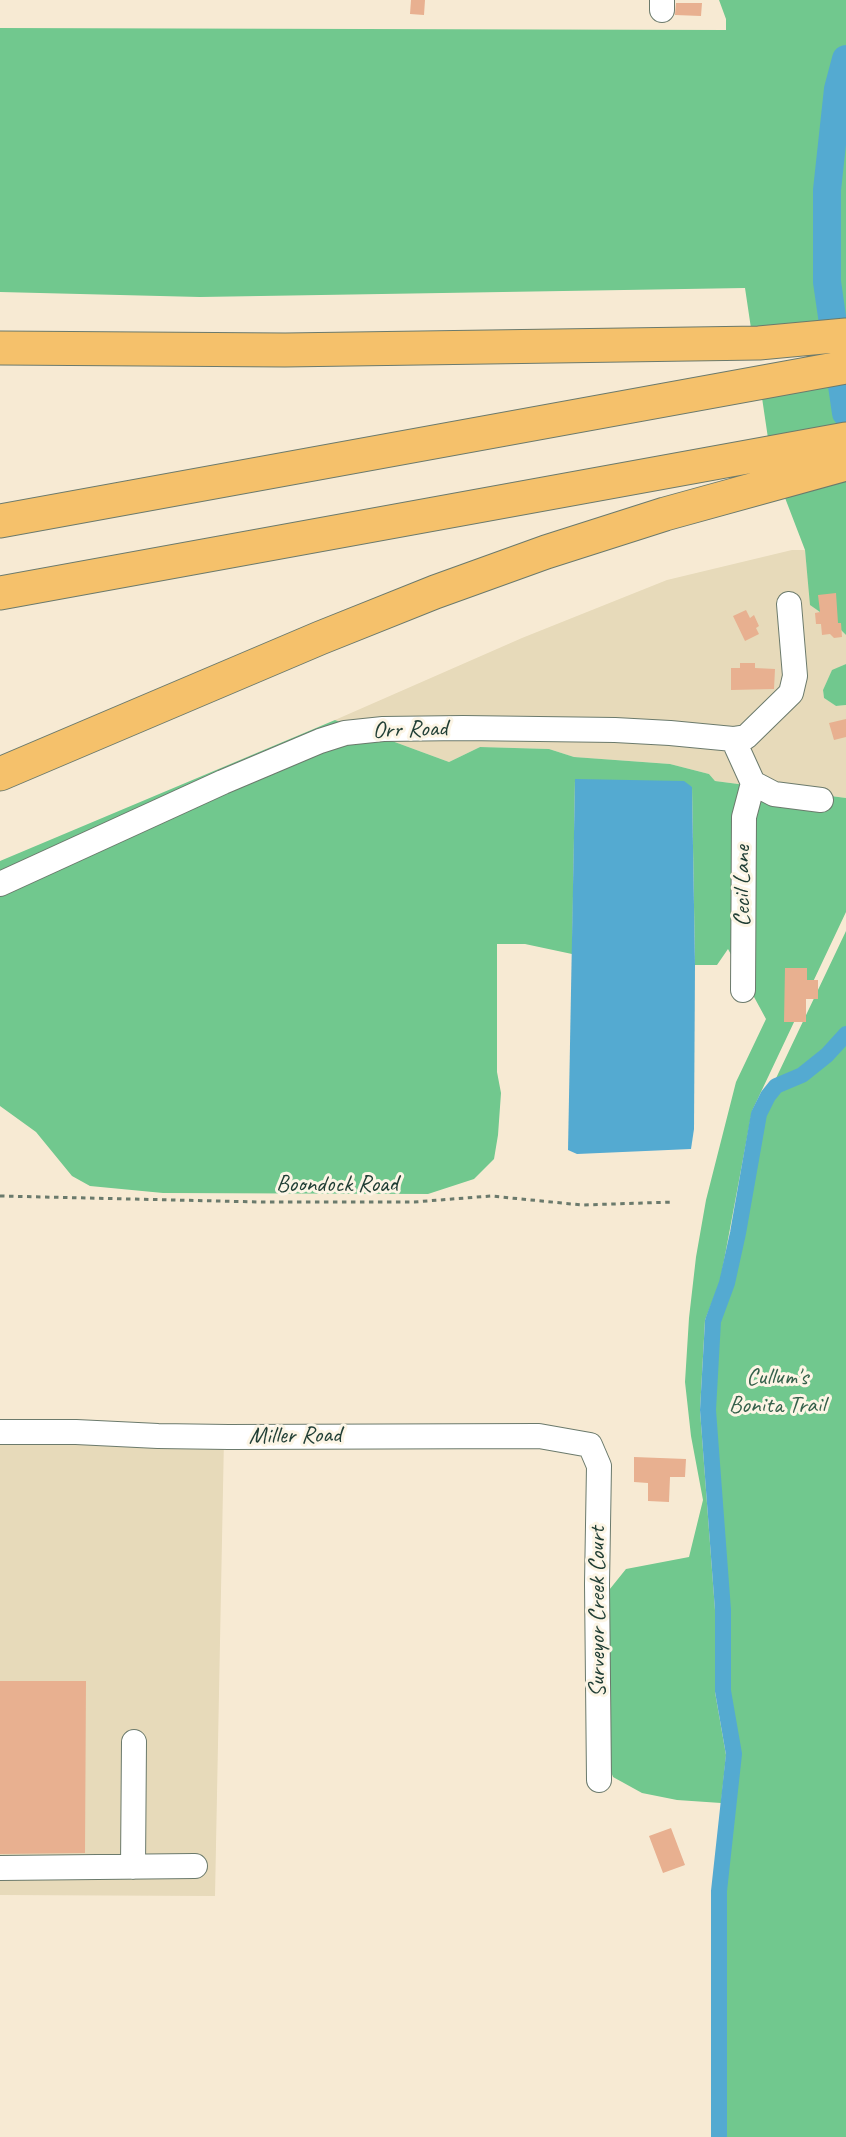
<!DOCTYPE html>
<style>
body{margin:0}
canvas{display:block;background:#f7ead3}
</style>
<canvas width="846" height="2137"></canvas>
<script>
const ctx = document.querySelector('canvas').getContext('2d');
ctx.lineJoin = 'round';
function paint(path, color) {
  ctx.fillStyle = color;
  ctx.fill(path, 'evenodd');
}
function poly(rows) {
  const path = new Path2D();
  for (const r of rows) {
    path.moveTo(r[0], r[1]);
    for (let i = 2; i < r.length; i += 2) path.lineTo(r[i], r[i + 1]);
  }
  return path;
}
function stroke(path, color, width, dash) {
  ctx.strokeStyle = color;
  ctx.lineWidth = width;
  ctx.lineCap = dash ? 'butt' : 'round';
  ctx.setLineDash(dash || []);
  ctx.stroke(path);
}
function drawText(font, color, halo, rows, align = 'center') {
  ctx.font = font + ' Caveat,sans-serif';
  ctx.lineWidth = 6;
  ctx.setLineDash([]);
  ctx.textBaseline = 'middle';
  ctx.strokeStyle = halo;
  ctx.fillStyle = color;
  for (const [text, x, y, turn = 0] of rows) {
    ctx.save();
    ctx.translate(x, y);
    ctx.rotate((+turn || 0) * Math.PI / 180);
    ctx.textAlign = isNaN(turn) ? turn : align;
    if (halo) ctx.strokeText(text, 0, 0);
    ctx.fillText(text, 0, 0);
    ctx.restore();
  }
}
const built = poly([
 [792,550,805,550,811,605,830,619,846,635,846,664,832,671,823,690,824,698,836,706,846,705,846,798,715,781,709,774,670,764,574,757,549,749,480,747,449,762,335,720,522,638,667,580],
 [224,1438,215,1896,0,1895,0,1440]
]);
const green = poly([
 [719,0,846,0,846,327,752,335,745,288,200,297,0,292,0,28,726,30,726,19],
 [846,375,846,431,769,445,761,391],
 [846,472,846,635,830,619,810,605,805,550,782,490],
 [846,664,846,705,836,706,824,698,823,690,832,670],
 [335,720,449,762,480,747,549,749,574,757,670,764,709,774,715,781,846,798,846,912,752,1111,720,1282,705,1320,700,1410,715,1610,715,1692,726,1755,721,1803,677,1800,642,1793,613,1777,595,1729,593,1610,626,1569,689,1557,703,1500,691,1436,685,1382,689,1318,696,1257,706,1200,736,1082,766,1019,728,949,717,965,695,965,692,787,575,780,572,954,525,944,497,944,497,1072,501,1093,498,1135,494,1159,474,1179,428,1194,163,1193,90,1186,72,1176,36,1132,0,1106,0,861],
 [846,931,846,2137,719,2137,720,1884,734,1754,723,1691,723,1610,708,1410,713,1321,727,1283,759,1114]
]);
const water = poly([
 [575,779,684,781,692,787,695,965,694,1129,691,1149,577,1154,568,1150]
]);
const canal = poly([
 [719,2137,719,1891,734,1754,723,1691,723,1610,708,1410,713,1321,727,1283,738,1233,759,1114,768,1096,776,1086,802,1075,827,1055,846,1034]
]);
const river = poly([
 [846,59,838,89,827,190,827,282,846,413]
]);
const building = poly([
 [411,0,425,0,424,15,410,14],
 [676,3,702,3,701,16,675,15],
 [836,593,838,623,841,623,842,637,834,638,830,634,822,635,821,624,816,624,815,613,820,612,818,595],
 [746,610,750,618,754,615,759,626,756,628,759,634,745,641,733,616],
 [740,663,755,663,755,668,775,669,774,689,731,690,731,668,740,668],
 [846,719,846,737,834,740,829,723],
 [785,968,807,968,807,980,818,980,818,999,806,999,806,1022,784,1022],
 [634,1457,686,1459,685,1477,670,1477,669,1502,648,1501,648,1483,634,1482],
 [0,1681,86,1681,85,1853,0,1854],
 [671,1828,685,1865,663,1873,649,1836]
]);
const path = poly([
 [0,1196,261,1202,414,1202,491,1196,582,1205,674,1202]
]);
const minor = poly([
 [662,0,662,10],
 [733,739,746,737,791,693,795,676,789,604],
 [0,884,223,782,320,741,345,733,383,729,463,728,615,730,670,733,733,739,753,783,774,794,821,800],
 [743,990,744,817,753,783],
 [0,1432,76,1432,158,1436,229,1437,539,1436,590,1445,599,1466,597,1584,599,1780],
 [133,1867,134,1742],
 [0,1868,195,1866]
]);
const highway = poly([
 [0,348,285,350,759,343,846,335],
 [0,521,846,367],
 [0,593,846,439],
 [0,774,320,638,435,592,546,552,665,514,846,464]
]);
const streetNames = [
 ["Orr Road",410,730,-2],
 ["Cecil Lane",743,886,-90],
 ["Boondock Road",337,1185],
 ["Miller Road",295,1436,-1],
 ["Surveyor Creek Court",598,1612,-90]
];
const parkNames = [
 ["Cullum's",777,1378],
 ["Bonita Trail",777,1406]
];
paint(built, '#e7daba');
paint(green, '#71c88e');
paint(water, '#54aad1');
stroke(canal, '#54aad1', 16);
stroke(river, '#54aad1', 28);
paint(building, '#e8b090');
stroke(minor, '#6b7a6c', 26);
stroke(highway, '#6b7a6c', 35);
stroke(path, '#6b7a6c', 3, [4.5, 4.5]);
stroke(minor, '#fff', 24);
stroke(highway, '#f5c16b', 33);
drawText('24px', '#1f3d34', '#fcf5e5', streetNames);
drawText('24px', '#34604a', '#fcf5e5', parkNames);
</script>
